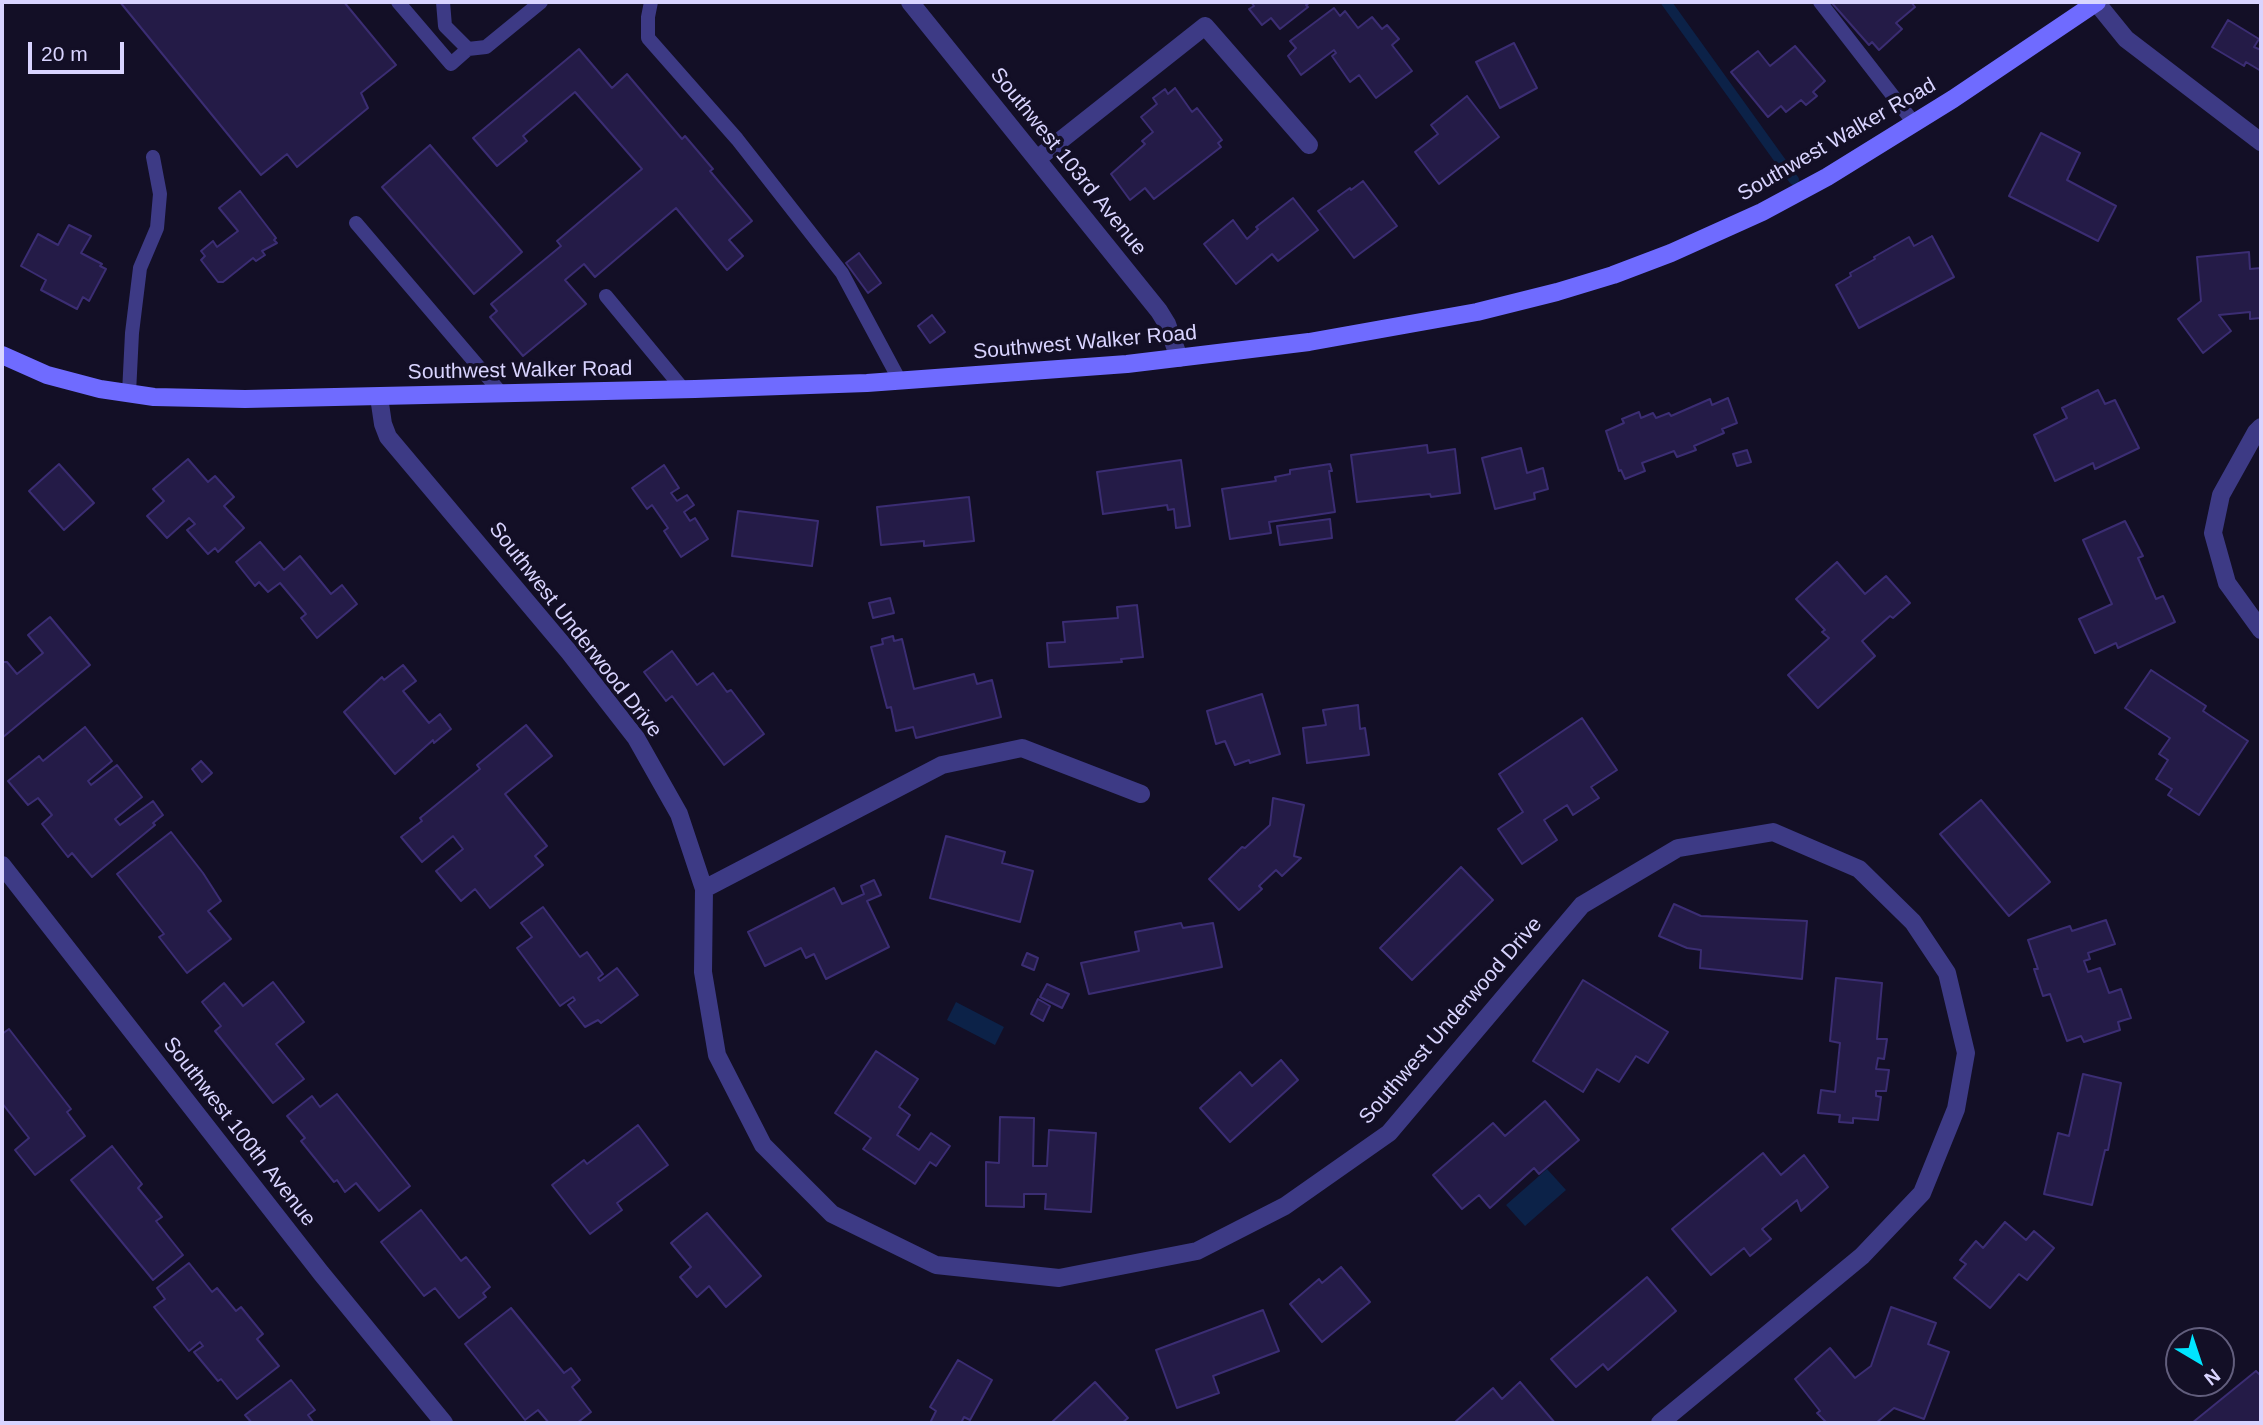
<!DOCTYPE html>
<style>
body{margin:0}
#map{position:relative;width:2263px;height:1425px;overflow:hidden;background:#130f26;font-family:Helvetica,sans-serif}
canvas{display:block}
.frame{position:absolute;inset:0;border:4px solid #d9d4ff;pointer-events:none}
.north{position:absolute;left:2165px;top:1327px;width:70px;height:70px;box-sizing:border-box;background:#130f26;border:2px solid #625e7d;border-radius:50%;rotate:141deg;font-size:19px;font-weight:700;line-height:28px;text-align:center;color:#d9d4ff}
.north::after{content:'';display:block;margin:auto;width:24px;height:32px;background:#00e5ff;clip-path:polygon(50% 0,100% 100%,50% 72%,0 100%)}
.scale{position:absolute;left:28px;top:42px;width:96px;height:32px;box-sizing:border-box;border:4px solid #d9d4ff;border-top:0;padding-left:9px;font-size:21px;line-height:24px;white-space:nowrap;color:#d9d4ff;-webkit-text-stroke:5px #130f26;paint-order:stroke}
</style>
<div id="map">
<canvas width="2263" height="1425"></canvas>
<div class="frame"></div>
<div class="north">N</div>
<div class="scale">20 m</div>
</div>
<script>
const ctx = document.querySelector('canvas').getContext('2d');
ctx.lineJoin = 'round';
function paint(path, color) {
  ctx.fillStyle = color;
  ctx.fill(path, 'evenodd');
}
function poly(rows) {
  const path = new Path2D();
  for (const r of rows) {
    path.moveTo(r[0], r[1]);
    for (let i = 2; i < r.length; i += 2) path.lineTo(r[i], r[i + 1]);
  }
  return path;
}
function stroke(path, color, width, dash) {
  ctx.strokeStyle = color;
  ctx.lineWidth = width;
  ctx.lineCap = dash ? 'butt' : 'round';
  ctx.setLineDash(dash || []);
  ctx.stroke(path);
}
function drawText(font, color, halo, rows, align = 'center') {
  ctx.font = font + ' Helvetica,sans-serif';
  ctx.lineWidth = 7;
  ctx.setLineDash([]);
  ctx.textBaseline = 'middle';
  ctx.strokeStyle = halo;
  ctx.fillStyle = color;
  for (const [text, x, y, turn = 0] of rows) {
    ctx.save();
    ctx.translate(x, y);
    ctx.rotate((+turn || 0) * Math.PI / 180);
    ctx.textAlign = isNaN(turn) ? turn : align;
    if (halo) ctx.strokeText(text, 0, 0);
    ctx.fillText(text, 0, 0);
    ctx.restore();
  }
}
const water = poly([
 [956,1002,1004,1027,995,1045,947,1020],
 [1547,1169,1566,1190,1525,1226,1506,1205]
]);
const stream = poly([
 [1666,2,1794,180]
]);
const building = poly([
 [120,2,344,2,396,65,361,93,368,108,297,167,287,154,261,175,120,2],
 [1251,2,1311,2,1306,5,1308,7,1280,29,1271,18,1262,25,1249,9,1254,6,1251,2],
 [1831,2,1911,2,1915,7,1896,23,1902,29,1879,50,1872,42,1869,45,1831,2],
 [1334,8,1340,16,1345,11,1358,28,1372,17,1382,29,1387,25,1399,39,1392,45,1412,71,1376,98,1359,75,1350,82,1332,56,1336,53,1334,50,1301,75,1288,56,1296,48,1290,41,1334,8],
 [2228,20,2259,39,2254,47,2261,50,2261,71,2246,62,2244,66,2212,47,2228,20],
 [1514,43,1537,88,1500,108,1476,62,1514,43],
 [1795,46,1825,81,1813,92,1817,96,1806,105,1801,100,1786,112,1781,106,1768,117,1731,72,1758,51,1770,66,1795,46],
 [579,49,612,88,627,74,682,139,685,136,713,169,710,171,752,221,729,240,743,256,727,270,676,208,595,277,584,264,565,280,586,304,523,356,490,317,497,311,491,304,561,246,557,241,642,169,575,92,523,136,527,141,497,166,473,138,579,49],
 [1175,88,1192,112,1197,108,1222,140,1218,143,1221,147,1154,199,1145,188,1130,200,1111,174,1145,144,1142,141,1153,132,1141,117,1157,104,1153,98,1165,89,1168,94,1175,88],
 [1467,96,1499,137,1439,184,1415,152,1438,134,1431,125,1467,96],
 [2041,133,2080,153,2067,180,2116,206,2098,241,2009,196,2041,133],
 [430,145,522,252,474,294,382,187,430,145],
 [1363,181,1397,226,1354,258,1318,211,1350,188,1351,190,1363,181],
 [240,191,276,238,274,240,277,243,262,251,265,255,256,261,253,258,223,282,218,282,201,260,205,256,201,251,213,241,217,247,238,231,219,208,240,191],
 [1293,198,1318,230,1278,261,1272,254,1236,284,1204,244,1233,220,1247,239,1258,229,1256,227,1293,198],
 [69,225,91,236,81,253,102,264,100,266,106,269,89,301,83,297,77,309,41,290,46,280,21,266,38,234,58,245,69,225],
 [1932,236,1954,277,1859,328,1836,285,1851,276,1850,273,1875,259,1874,257,1909,237,1914,246,1932,236],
 [2249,252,2250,269,2261,268,2261,318,2250,319,2250,312,2219,315,2231,331,2203,353,2178,319,2201,301,2197,257,2249,252],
 [859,253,881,283,868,293,846,263,859,253],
 [932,315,945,332,930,343,918,326,932,315],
 [2098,390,2105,404,2115,400,2139,448,2095,469,2093,463,2055,481,2034,435,2067,418,2062,408,2098,390],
 [1728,398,1737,423,1722,429,1724,433,1694,446,1696,450,1677,457,1674,451,1642,463,1645,471,1625,479,1621,470,1619,471,1606,431,1624,423,1622,419,1639,412,1641,418,1653,413,1656,418,1669,413,1671,416,1710,399,1712,405,1728,398],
 [1427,445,1428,453,1455,449,1460,493,1431,497,1430,494,1357,502,1351,455,1427,445],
 [1521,448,1527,473,1543,468,1548,489,1534,493,1535,499,1495,509,1482,458,1521,448],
 [1747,450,1751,462,1737,466,1733,454,1747,450],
 [188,459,208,482,215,476,234,497,224,506,244,528,218,552,215,548,208,554,187,530,195,524,189,518,167,538,147,516,164,501,153,489,188,459],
 [1181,460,1190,526,1176,528,1174,509,1168,510,1167,505,1103,514,1097,472,1181,460],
 [59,464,94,503,64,530,29,491,59,464],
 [1330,464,1332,471,1329,471,1335,512,1269,522,1271,533,1230,539,1222,489,1276,481,1275,477,1290,474,1290,470,1330,464],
 [664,465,679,488,671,493,677,501,687,495,694,505,684,512,690,521,695,518,708,539,681,557,664,531,668,528,652,505,647,509,632,488,664,465],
 [969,497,974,541,924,546,924,541,881,545,877,507,969,497],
 [738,511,818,521,812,566,732,556,738,511],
 [1330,519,1332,538,1280,545,1277,526,1330,519],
 [2125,521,2143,556,2138,558,2156,599,2163,596,2175,622,2118,648,2116,643,2095,653,2079,619,2112,604,2083,540,2125,521],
 [260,542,284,570,300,556,331,594,342,585,357,604,317,638,301,618,306,614,280,583,268,592,259,582,255,586,236,562,260,542],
 [1837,562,1865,594,1886,576,1910,603,1893,618,1890,616,1862,641,1875,656,1818,708,1788,675,1829,638,1822,632,1825,630,1796,599,1837,562],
 [890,598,894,613,873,618,869,603,890,598],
 [1137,605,1143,657,1121,659,1122,662,1049,667,1047,643,1065,642,1063,622,1118,618,1117,607,1137,605],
 [50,617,90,665,2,738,2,662,7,662,17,674,43,653,28,635,50,617],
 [893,636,894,641,902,639,914,689,974,674,977,684,992,680,1001,717,916,738,913,727,896,731,891,707,887,708,871,647,883,644,882,639,893,636],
 [672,651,697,685,713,673,727,692,731,690,764,734,724,765,672,696,666,701,644,672,672,651],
 [403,665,416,681,403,691,429,723,440,714,451,729,434,743,433,740,395,774,344,712,382,677,384,680,403,665],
 [2151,670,2206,706,2203,711,2248,741,2199,815,2168,795,2172,789,2156,779,2168,760,2159,754,2170,738,2125,708,2151,670],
 [1262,694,1280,754,1250,763,1249,760,1235,765,1225,741,1216,744,1207,711,1262,694],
 [1358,705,1360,729,1365,728,1369,755,1307,763,1303,728,1326,725,1323,710,1358,705],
 [1582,718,1617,770,1591,787,1599,798,1573,815,1567,805,1544,820,1557,840,1522,864,1498,829,1523,812,1499,774,1582,718],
 [526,725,552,756,505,794,547,846,535,856,543,865,490,908,475,889,461,901,436,871,463,849,453,836,422,862,401,837,422,821,420,818,480,769,477,765,526,725],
 [85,727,112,761,88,781,91,785,117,765,142,797,115,819,120,825,153,801,163,815,153,823,155,825,92,877,72,853,68,857,42,824,52,815,38,798,28,805,8,781,39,756,43,761,85,727],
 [201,761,212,773,202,782,192,769,201,761],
 [1273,798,1304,805,1294,856,1301,858,1282,876,1276,870,1259,886,1262,889,1239,910,1209,879,1242,847,1245,848,1270,825,1273,798],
 [1981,800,2050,882,2009,916,1940,834,1981,800],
 [171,832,203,873,221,901,208,911,231,939,187,973,159,937,164,934,117,874,171,832],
 [946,836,1005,852,1002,863,1033,871,1020,922,930,898,946,836],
 [1461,867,1493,900,1412,980,1380,948,1461,867],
 [874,880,881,895,867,901,889,947,826,979,814,954,806,958,801,948,765,966,748,932,834,888,842,904,864,894,861,886,874,880],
 [1674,904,1701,916,1807,921,1802,979,1700,968,1701,950,1687,948,1659,936,1674,904],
 [543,907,580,957,587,952,603,974,598,978,600,981,617,968,638,995,601,1023,598,1020,585,1027,568,1005,575,1000,573,997,560,1006,517,948,532,937,521,923,543,907],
 [2106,920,2115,944,2088,953,2090,959,2084,961,2088,972,2100,968,2109,993,2121,989,2131,1018,2118,1022,2120,1030,2084,1042,2081,1036,2067,1041,2050,994,2043,996,2034,969,2038,969,2028,940,2070,926,2072,931,2106,920],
 [1181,923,1183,928,1213,923,1222,967,1089,994,1081,963,1139,951,1135,932,1181,923],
 [1027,953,1038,958,1034,970,1022,965,1027,953],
 [1836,978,1882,983,1877,1039,1887,1039,1884,1059,1878,1058,1876,1069,1889,1070,1886,1091,1876,1091,1876,1096,1881,1097,1878,1120,1853,1118,1853,1123,1839,1122,1840,1115,1818,1113,1821,1090,1835,1092,1840,1043,1830,1041,1836,978],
 [1583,980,1668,1032,1648,1063,1636,1056,1619,1082,1597,1069,1583,1092,1533,1061,1583,980],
 [273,982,304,1022,276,1044,304,1079,273,1103,215,1031,221,1026,202,1002,224,983,243,1006,273,982],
 [1047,984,1069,994,1062,1008,1040,997,1047,984],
 [1038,999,1050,1006,1043,1021,1031,1014,1038,999],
 [9,1029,71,1109,67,1112,85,1136,35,1175,15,1150,29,1138,2,1103,2,1034,9,1029],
 [876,1051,918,1079,899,1107,910,1115,897,1135,919,1150,931,1133,950,1146,936,1166,930,1162,915,1184,863,1149,871,1138,835,1113,876,1051],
 [1281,1060,1298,1080,1230,1142,1200,1108,1240,1072,1252,1086,1281,1060],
 [2083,1074,2121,1083,2108,1150,2105,1150,2092,1205,2044,1194,2058,1133,2069,1136,2083,1074],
 [337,1094,410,1186,379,1211,356,1183,345,1192,337,1180,334,1182,301,1141,305,1138,287,1116,312,1096,320,1107,337,1094],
 [1545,1101,1579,1140,1539,1174,1534,1168,1490,1208,1479,1195,1462,1209,1433,1175,1493,1123,1505,1136,1545,1101],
 [1000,1117,1034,1118,1033,1166,1047,1166,1049,1130,1096,1133,1091,1212,1045,1209,1046,1194,1024,1194,1024,1207,986,1206,986,1162,999,1163,1000,1117],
 [638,1125,668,1165,617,1203,622,1210,590,1234,552,1185,584,1160,587,1164,638,1125],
 [112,1146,142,1184,138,1188,162,1217,156,1221,183,1255,153,1280,71,1180,112,1146],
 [1763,1153,1781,1175,1804,1155,1828,1187,1801,1211,1797,1200,1762,1229,1771,1239,1750,1256,1744,1248,1711,1275,1672,1229,1763,1153],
 [421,1210,461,1261,466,1257,490,1287,483,1293,486,1297,459,1318,435,1288,424,1296,381,1242,421,1210],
 [707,1213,761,1276,726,1307,709,1286,697,1297,680,1277,691,1267,671,1243,707,1213],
 [2005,1222,2026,1240,2034,1231,2054,1248,2027,1280,2019,1274,1990,1308,1954,1278,1966,1264,1960,1260,1976,1241,1983,1248,2005,1222],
 [189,1263,212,1292,217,1288,236,1311,241,1307,263,1334,257,1339,279,1366,237,1399,221,1379,218,1381,194,1352,203,1346,200,1342,189,1351,154,1307,165,1299,157,1288,189,1263],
 [1341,1267,1370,1302,1322,1342,1290,1304,1319,1279,1322,1283,1341,1267],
 [1647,1277,1676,1311,1608,1370,1603,1364,1576,1387,1551,1359,1647,1277],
 [1891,1307,1936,1323,1928,1344,1949,1352,1924,1419,1894,1408,1876,1423,1827,1423,1817,1413,1820,1411,1795,1379,1830,1348,1855,1378,1871,1366,1891,1307],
 [511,1308,564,1373,571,1368,580,1380,572,1387,591,1412,577,1423,549,1423,538,1410,525,1420,465,1344,511,1308],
 [1263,1310,1279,1351,1213,1376,1219,1393,1177,1408,1156,1350,1263,1310],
 [958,1360,992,1380,970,1420,964,1417,961,1423,930,1423,936,1411,930,1407,958,1360],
 [2256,1371,2261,1376,2261,1423,2192,1423,2256,1371],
 [291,1380,315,1410,308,1415,314,1423,252,1423,245,1415,291,1380],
 [1095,1382,1128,1418,1122,1423,1051,1423,1095,1382],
 [1520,1382,1555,1423,1454,1423,1493,1388,1502,1399,1520,1382]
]);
const service = poly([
 [398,2,451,64,468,49],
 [443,2,445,26,468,49,486,47,541,2],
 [651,2,648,17,648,38,737,139,842,273,900,381],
 [1820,2,1914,123],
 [356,223,502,394],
 [606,296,683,389],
 [129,393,132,333,140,268,157,228,160,194,153,157]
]);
const minor = poly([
 [910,2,1159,311,1167,324,1179,358],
 [2096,2,2126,39,2261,142],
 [1037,159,1205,26,1309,145],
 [379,397,383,424,388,437,569,652,636,738,679,814,704,889,703,972,717,1055,763,1145,832,1214,936,1265,1059,1278,1197,1251,1285,1206,1389,1133,1582,905,1678,848,1773,832,1859,869,1913,922,1947,973,1966,1053,1956,1109,1922,1193,1862,1256,1660,1423],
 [2261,427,2256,432,2221,495,2213,533,2227,583,2261,630],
 [2,865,321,1273,444,1423],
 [704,889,942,765,1022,748,1141,794]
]);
const secondary = poly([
 [2,355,47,375,100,389,154,397,245,399,695,389,867,383,1127,364,1309,342,1477,312,1557,292,1613,275,1671,253,1762,212,1827,177,1953,99,2097,2]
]);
const streetNames = [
 ["Southwest Walker Road",1837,140,-30],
 ["Southwest 103rd Avenue",1068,162,51],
 ["Southwest Walker Road",1085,343,-5],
 ["Southwest Walker Road",520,371,-1],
 ["Southwest Underwood Drive",575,630,52],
 ["Southwest Underwood Drive",1451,1021,-49],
 ["Southwest 100th Avenue",239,1132,52]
];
paint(water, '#0c2248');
stroke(stream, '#0c2248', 10);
paint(building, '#241b47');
stroke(building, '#3b2d73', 2);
stroke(service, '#3d3a85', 14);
stroke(minor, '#3d3a85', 18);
stroke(secondary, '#6f6bff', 18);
drawText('21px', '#d9d4ff', '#130f26', streetNames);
</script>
